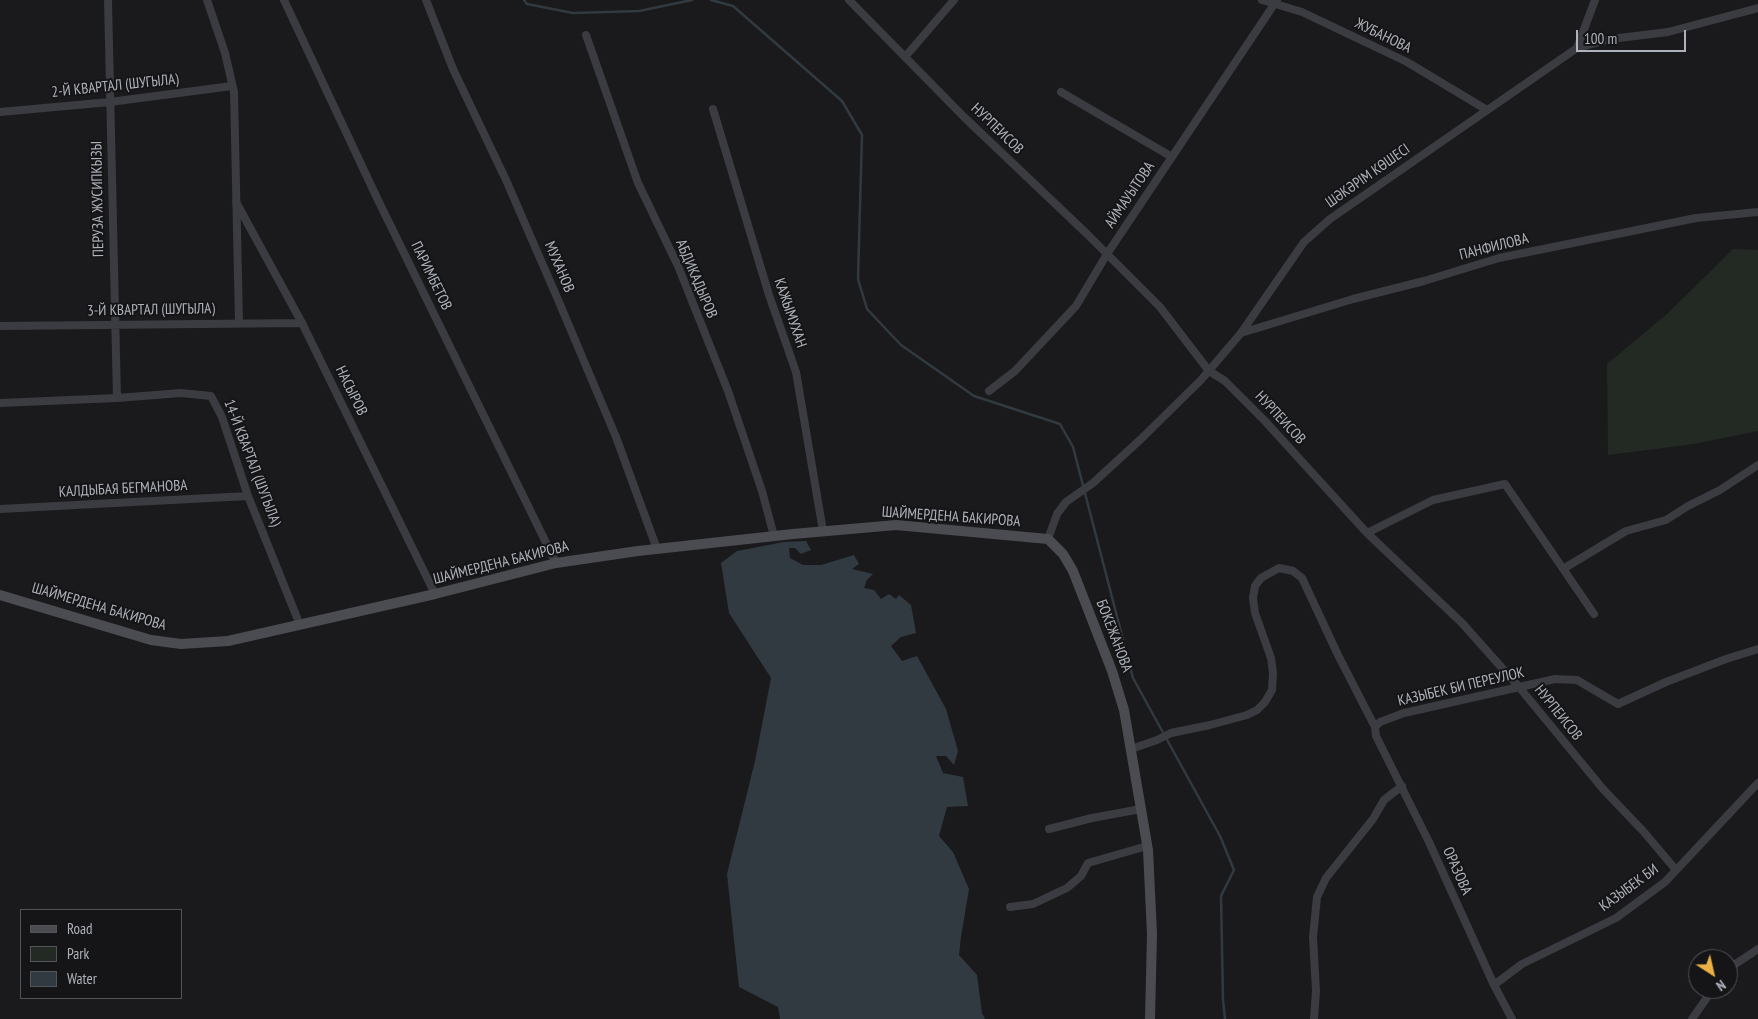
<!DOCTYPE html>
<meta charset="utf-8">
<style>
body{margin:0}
#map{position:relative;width:1758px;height:1019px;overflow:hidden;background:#1a1a1c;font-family:"PT Sans Narrow",sans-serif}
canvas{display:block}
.legend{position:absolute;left:20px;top:909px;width:162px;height:90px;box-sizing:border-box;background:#151517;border:1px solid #525459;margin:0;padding:6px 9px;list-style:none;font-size:15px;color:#aeb2bb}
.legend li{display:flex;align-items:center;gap:10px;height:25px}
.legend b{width:25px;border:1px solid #525459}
.north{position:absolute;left:1688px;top:949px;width:50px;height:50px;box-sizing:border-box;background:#151517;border:1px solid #525459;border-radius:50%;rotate:145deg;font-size:14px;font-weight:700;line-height:20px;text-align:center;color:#aeb2bb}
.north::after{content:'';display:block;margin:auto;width:18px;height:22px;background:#eab045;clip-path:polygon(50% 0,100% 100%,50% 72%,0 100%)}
.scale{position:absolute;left:1576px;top:30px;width:110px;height:22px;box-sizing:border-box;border:2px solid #aeb2bb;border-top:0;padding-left:6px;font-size:15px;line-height:18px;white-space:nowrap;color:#aeb2bb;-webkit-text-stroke:4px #151517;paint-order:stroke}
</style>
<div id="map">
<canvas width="1758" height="1019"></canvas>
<ul class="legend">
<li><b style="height:6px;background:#4a4c51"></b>Road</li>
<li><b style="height:14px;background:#222a23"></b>Park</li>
<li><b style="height:14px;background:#313a40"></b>Water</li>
</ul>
<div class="north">N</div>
<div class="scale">100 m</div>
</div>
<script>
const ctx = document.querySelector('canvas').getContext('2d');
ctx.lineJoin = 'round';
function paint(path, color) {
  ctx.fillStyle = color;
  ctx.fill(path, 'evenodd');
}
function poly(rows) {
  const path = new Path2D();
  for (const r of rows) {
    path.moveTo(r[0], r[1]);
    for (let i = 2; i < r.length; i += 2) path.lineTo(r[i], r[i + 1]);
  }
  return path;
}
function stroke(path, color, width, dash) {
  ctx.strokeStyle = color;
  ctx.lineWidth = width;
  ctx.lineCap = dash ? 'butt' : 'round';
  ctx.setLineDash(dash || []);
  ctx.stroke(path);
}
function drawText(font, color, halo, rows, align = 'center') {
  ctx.font = font + ' "PT Sans Narrow",sans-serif';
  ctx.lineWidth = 4;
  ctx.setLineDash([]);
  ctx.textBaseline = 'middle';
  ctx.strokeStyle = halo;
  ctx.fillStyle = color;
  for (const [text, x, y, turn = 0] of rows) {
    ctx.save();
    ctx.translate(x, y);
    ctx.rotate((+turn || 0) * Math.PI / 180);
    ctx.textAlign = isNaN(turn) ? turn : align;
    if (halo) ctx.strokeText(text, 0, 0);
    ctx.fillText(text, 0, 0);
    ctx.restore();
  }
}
const green = poly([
 [1733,249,1758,250,1758,431,1694,444,1608,455,1607,364,1667,314]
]);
const water = poly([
 [806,541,811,550,801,554,795,548,789,548,790,558,803,565,821,565,854,555,859,564,852,569,873,574,867,580,864,588,874,590,881,599,889,594,896,599,899,595,911,605,916,633,901,637,891,646,902,661,917,656,946,709,958,751,954,765,946,756,936,756,943,773,963,777,968,806,947,807,939,836,953,852,969,889,961,937,959,955,977,975,982,1013,985,1019,780,1019,778,1007,739,987,727,874,755,761,771,678,729,613,721,563,737,551,784,542]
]);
const stream = poly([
 [524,0,527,4,573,13,639,11,692,0],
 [711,0,733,6,842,101,862,135,858,279,867,309,901,345,974,396,1060,424,1073,447,1133,678,1220,836,1234,870,1221,896,1223,1000,1225,1019]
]);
const street = poly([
 [108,0,117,398],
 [207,0,225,53,234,92,239,323],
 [284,0,377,198,556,563],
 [426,0,453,69,506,180,559,302,616,437,657,549],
 [849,0,964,117,1086,233,1160,307,1209,371,1225,381,1264,420,1367,533,1462,623,1519,687,1603,789,1643,831,1676,870],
 [1262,0,1302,12,1407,62,1487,110],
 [586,35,638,183,678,266,728,391,762,491,774,536],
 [1577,48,1595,0],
 [905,57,954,0],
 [1061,92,1172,157],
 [713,109,769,295,796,372,823,531],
 [0,112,110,102,232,86],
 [236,202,302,323,435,594],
 [0,326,302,323],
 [1241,333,1353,299,1424,281,1499,258,1696,218,1758,212],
 [989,391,1015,371,1076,306,1107,254,1277,0],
 [0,403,117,398,181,393,211,396,222,417,248,496,300,625],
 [0,509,248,496],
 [1367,533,1433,500,1505,484,1594,614],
 [1048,539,1057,514,1066,502,1093,483,1141,439,1201,380,1241,333,1304,242,1330,219,1577,48,1611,39,1668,32,1758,8],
 [1563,569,1626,531,1666,520,1688,506,1720,490,1758,465],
 [1131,749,1157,740,1171,733,1210,725,1247,715,1257,710,1265,702,1272,690,1273,673,1271,658,1255,613,1253,598,1255,586,1261,578,1279,568,1293,571,1302,578,1338,655,1375,727],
 [1049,829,1092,818,1141,809],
 [1010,907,1033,904,1067,888,1081,876,1088,863,1147,846],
 [1728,969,1758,949],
 [1494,985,1522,964,1616,918,1665,882,1758,783],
 [1314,1019,1316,991,1313,937,1317,897,1326,878,1373,819,1384,800,1402,786],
 [1512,1019,1494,985,1429,842,1376,736,1375,727,1380,722,1404,713,1555,679,1577,680,1618,704,1666,682,1726,659,1758,649],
 [1692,1019,1713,989]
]);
const secondary = poly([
 [0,595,151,640,181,644,228,641,435,594,556,563,638,551,793,534,896,525,1048,539,1063,554,1073,571,1112,671,1124,710,1148,850,1152,934,1150,1019]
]);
const streetNames = [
 ["ЖУБАНОВА",1383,36,26],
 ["2-Й КВАРТАЛ (ШУГЫЛА)",115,86,-6],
 ["НУРПЕИСОВ",997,129,44],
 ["ШӘКӘРІМ КӨШЕСІ",1368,176,-35],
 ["АЙМАУЫТОВА",1130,195,-56],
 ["ПЕРУЗА ЖУСИПКЫЗЫ",98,199,-91],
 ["ПАНФИЛОВА",1494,247,-14],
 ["МУХАНОВ",559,267,67],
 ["ПАРИМБЕТОВ",431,276,64],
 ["АБДИКАДЫРОВ",696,279,67],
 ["3-Й КВАРТАЛ (ШУГЫЛА)",151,310,-1],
 ["КАЖЫМУХАН",790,313,71],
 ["НАСЫРОВ",351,391,64],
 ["НУРПЕИСОВ",1280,418,47],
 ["14-Й КВАРТАЛ (ШУГЫЛА)",252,463,69],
 ["КАЛДЫБАЯ БЕГМАНОВА",123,489,-3],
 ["ШАЙМЕРДЕНА БАКИРОВА",951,517,4],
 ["ШАЙМЕРДЕНА БАКИРОВА",501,563,-14],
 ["ШАЙМЕРДЕНА БАКИРОВА",99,607,16],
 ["БОКЕЖАНОВА",1114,636,69],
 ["КАЗЫБЕК БИ ПЕРЕУЛОК",1461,687,-13],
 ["НУРПЕИСОВ",1558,713,51],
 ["ОРАЗОВА",1457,871,66],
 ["КАЗЫБЕК БИ",1629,888,-36]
];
paint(green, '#222a23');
paint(water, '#313a40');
stroke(stream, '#313a40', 2.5);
stroke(street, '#3b3c41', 8);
stroke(secondary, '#4a4c51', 10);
drawText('15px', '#aeb2bb', '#151517', streetNames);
</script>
